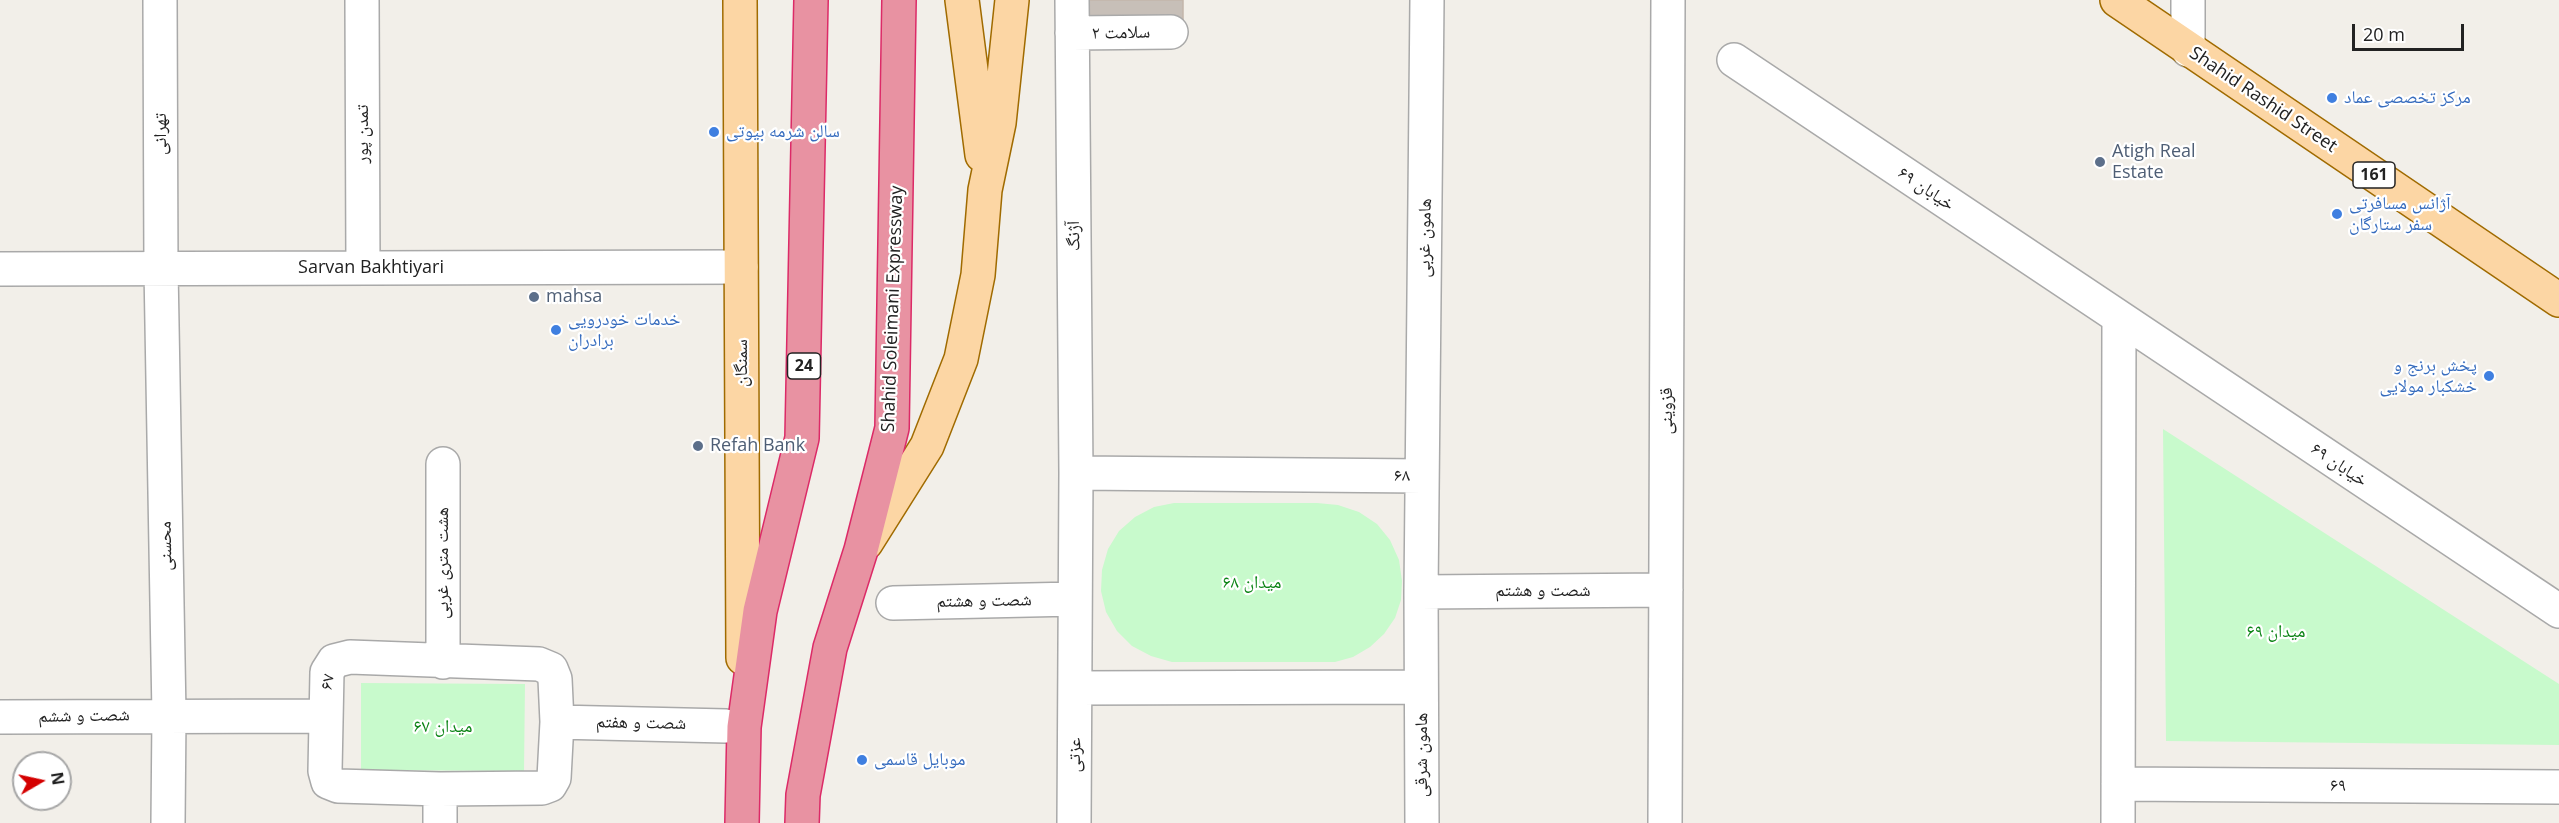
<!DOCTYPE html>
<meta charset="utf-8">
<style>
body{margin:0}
#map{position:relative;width:2559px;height:823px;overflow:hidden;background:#f2efe9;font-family:"Open Sans",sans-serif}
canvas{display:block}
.north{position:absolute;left:12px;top:751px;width:60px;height:60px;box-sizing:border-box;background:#fff;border:2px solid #a7a7a7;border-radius:50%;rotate:81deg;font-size:16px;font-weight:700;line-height:24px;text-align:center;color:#222}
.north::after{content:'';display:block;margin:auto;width:21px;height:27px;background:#d40000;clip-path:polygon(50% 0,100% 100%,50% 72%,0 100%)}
.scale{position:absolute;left:2352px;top:24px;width:112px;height:27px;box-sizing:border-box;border:3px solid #222;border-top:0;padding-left:8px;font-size:18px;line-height:21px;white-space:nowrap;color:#222;-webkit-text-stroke:4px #fff;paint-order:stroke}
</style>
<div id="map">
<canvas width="2559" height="823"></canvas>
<div class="north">N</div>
<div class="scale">20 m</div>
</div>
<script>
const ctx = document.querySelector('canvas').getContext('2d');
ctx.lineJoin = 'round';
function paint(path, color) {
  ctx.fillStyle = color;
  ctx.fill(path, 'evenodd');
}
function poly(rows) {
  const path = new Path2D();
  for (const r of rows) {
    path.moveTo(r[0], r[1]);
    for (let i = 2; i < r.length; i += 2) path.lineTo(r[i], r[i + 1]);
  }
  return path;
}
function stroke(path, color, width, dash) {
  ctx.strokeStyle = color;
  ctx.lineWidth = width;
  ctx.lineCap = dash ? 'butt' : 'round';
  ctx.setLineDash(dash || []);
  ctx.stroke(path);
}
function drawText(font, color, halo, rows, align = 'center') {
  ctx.font = font + ' "Open Sans","Noto Naskh Arabic",sans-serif';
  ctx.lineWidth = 4.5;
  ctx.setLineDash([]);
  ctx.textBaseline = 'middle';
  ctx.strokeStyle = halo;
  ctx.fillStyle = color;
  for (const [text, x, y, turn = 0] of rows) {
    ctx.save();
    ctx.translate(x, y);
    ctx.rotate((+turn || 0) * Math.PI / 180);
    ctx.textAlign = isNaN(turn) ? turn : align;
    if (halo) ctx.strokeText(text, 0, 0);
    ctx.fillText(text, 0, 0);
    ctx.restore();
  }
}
const park = poly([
 [2163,429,2559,684,2559,745,2166,741],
 [1174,503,1317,503,1338,505,1359,512,1377,524,1390,540,1399,560,1402,581,1401,600,1395,618,1384,634,1370,647,1353,657,1335,662,1172,662,1151,656,1132,646,1117,631,1106,612,1101,591,1102,570,1108,549,1119,531,1135,517,1154,507],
 [361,683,525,684,524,771,361,770]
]);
const building = poly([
 [1086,0,1183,0,1183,26,1086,21,1086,0]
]);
const minor = poly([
 [160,0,161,269,169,715,168,823],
 [362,0,363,268],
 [1072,0,1076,473,1074,823],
 [1072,33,1171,32],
 [2188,50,2188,0],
 [1734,60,2559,611],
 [0,269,741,267],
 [1076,473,1422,476],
 [1421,592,1666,590],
 [893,603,1075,599],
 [350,657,539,664,551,669,555,679,557,722,554,778,550,785,542,788,440,789,338,786,328,782,325,771,327,672,334,661,350,657],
 [443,662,443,464],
 [1075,688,1421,687],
 [0,717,325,716],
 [557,722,726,726],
 [2118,784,2559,787],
 [440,823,440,789],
 [1422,823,1421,592,1427,0],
 [1665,823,1668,0],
 [2118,823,2119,318]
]);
const major = poly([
 [740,0,743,658],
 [962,0,982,155],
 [2117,0,2559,300],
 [866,543,927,446,961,359,978,275,985,190,999,123,1012,0]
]);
const highway = poly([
 [742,823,744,727,760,611,802,438,811,0],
 [802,823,803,795,830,648,861,550,892,428,899,0]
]);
const markers = [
 [2332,98,6,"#3f7fe0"],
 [714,132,6,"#3f7fe0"],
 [2100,162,6,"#5c6f8a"],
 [2337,214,6,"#3f7fe0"],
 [534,297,6,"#5c6f8a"],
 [556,330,6,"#3f7fe0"],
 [2489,376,6,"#3f7fe0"],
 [698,446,6,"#5c6f8a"],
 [862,760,6,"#3f7fe0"]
];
const shields = [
 [2374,175,42],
 [804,366,33]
];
const shieldNames = [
 ["161",2374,175],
 ["24",804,366]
];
const streetNames = [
 ["سلامت ۲",1121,33,-1],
 ["Shahid Rashid Street",2263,100,34],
 ["تهرانی",161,134,-90],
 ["تمدن پور",363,134,-90],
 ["خیابان ۶۹",1926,189,34],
 ["آژنگ",1074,236,-91],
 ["هامون غربی",1425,238,-89],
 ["Sarvan Bakhtiyari",371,268],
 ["Shahid Soleimani Expressway",893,309,-88],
 ["سمنگان",742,363,-90],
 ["قزوینی",1667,411,-90],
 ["خیابان ۶۹",2339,465,34],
 ["۶۸",1402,476,1],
 ["محسنی",166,546,-91],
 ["هشت متری غربی",443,563,-90],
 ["شصت و هشتم",1543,591],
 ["شصت و هشتم",984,601,-1],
 ["۶۷",328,682,-81],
 ["شصت و ششم",84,716,-1],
 ["شصت و هفتم",641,723,1],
 ["عزتی",1075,755,-89],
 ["هامون شرقی",1422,755,-90],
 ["۶۹",2338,786]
];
const shopNames = [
 ["مرکز تخصصی عماد",2344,98],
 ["سالن شرمه بیوتی",726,132],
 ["آژانس مسافرتی",2349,204],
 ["سفر ستارگان",2349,225],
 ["خدمات خودرویی",568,320],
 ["برادران",568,341],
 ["پخش برنج و",2477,366,"right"],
 ["خشکبار مولایی",2477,387,"right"],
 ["موبایل قاسمی",874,760]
];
const serviceNames = [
 ["Atigh Real",2112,152],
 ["Estate",2112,173],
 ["mahsa",546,297],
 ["Refah Bank",710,446]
];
const parkNames = [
 ["میدان ۶۸",1252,583],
 ["میدان ۶۹",2276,632],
 ["میدان ۶۷",443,727]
];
paint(park, '#c8facc');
paint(building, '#c7bfb8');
stroke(building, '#c4b6ab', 1.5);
stroke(minor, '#a9a9a9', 36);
stroke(major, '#a06b00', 36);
stroke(highway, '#dc2a67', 36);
stroke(minor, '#fff', 33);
stroke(major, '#fcd6a4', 33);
stroke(highway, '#e892a2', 33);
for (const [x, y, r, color] of markers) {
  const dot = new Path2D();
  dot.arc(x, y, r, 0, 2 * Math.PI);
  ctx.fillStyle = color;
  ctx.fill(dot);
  stroke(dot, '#fff', 2);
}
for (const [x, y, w] of shields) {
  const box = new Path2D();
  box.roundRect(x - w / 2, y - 13, w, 26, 4.5);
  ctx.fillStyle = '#fff';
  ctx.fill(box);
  stroke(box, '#222', 1.5);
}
drawText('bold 16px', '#222', null, shieldNames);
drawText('18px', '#222', '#fff', streetNames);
drawText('18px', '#366cbe', '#fff', shopNames, 'left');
drawText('18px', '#4e5e75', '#fff', serviceNames, 'left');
drawText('18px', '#0c8416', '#fff', parkNames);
</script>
